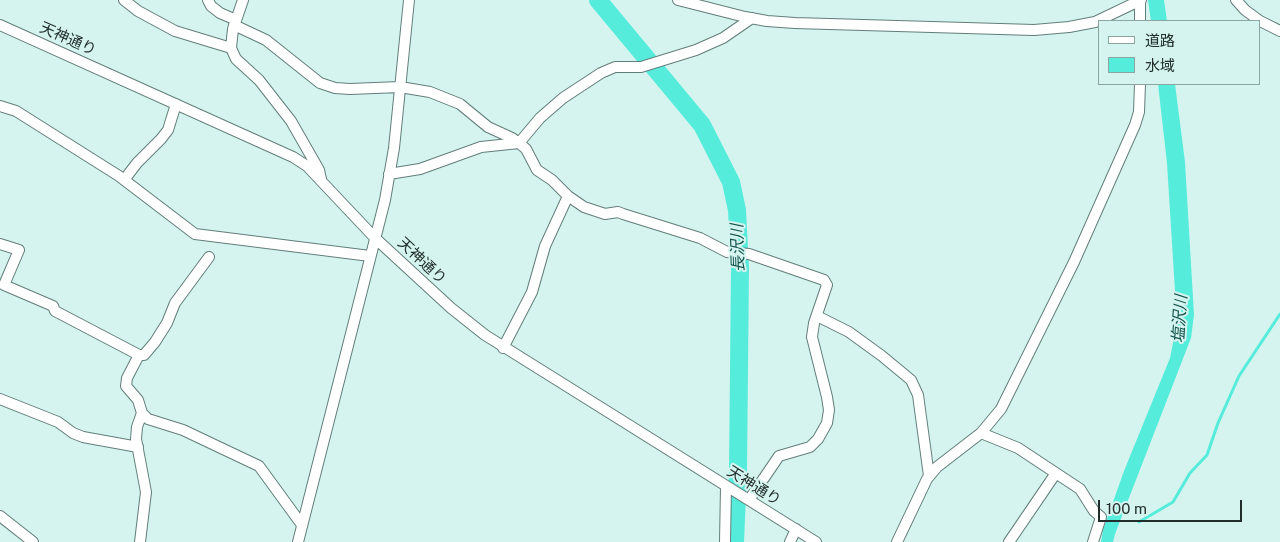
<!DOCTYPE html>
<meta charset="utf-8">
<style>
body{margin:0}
#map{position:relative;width:1280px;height:542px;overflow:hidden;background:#d5f4ef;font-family:"Public Sans","Noto Sans JP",sans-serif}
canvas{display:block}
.legend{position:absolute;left:1098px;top:20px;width:162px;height:65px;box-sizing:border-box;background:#d5f4ef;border:1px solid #8da5a1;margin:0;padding:6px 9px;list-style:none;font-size:15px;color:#222e2c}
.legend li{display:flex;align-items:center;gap:10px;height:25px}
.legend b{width:25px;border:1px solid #8da5a1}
.scale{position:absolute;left:1098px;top:500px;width:144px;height:22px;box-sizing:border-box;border:2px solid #222e2c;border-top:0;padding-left:6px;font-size:15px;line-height:18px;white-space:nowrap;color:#222e2c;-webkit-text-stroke:4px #d5f4ef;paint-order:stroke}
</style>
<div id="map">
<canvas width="1280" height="542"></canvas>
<ul class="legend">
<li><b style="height:6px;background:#fff"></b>道路</li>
<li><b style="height:14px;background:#55ecdb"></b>水域</li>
</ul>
<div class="scale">100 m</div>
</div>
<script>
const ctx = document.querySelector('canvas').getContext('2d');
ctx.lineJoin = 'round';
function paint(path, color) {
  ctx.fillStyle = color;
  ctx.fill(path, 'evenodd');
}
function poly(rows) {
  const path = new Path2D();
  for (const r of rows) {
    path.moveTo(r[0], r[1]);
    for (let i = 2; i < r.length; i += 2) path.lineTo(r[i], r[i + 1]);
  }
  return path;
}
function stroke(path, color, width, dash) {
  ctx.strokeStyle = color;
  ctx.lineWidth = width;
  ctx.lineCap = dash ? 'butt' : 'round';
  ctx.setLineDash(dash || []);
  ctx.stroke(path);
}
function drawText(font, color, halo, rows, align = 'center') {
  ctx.font = font + ' "Public Sans","Noto Sans JP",sans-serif';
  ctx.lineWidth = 4;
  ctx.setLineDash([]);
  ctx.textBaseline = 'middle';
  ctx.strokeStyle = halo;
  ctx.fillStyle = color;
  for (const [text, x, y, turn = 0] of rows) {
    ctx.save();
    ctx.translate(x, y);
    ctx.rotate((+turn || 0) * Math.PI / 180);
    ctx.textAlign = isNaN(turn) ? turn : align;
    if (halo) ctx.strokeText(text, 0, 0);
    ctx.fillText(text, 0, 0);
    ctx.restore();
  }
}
const water = poly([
 [1148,0,1164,0,1167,21,1151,21],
 [1158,84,1175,84,1185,162,1194,315,1191,338,1115,534,1113,542,1101,542,1103,530,1124,471,1170,358,1177,323,1167,163]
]);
const stream = poly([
 [1139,522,1173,502,1190,473,1207,455,1218,423,1239,376,1280,314]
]);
const river = poly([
 [598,0,702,125,731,182,737,210,740,268,738,471,735,542]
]);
const minor = poly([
 [124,0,138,11,175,31,231,48],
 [208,0,211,6,220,13,236,20],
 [243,0,233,29,231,48,236,59,259,80,291,121,319,170,321,179],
 [678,0,745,17,767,21,795,23,1034,30,1069,27,1095,22,1141,0],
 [1138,0,1140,1,1140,21],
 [1236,0,1245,10,1260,21,1280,31],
 [0,25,293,157,307,166,375,238,451,308,485,335,816,542],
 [234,25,266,40,320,83,335,88,350,89,400,87,430,92,460,104,488,127,512,138,519,143,526,149,537,170,552,180,568,196,584,207,605,214,618,212,623,214,700,238,727,252,749,254,824,280,827,285,814,323,812,337,827,397,829,410,827,423,818,439,810,447,779,456,749,500],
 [0,106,16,111,119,176,195,234,370,256],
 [389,174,420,169,481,147,519,143,540,118,563,98,601,73,615,67,641,67,696,50,723,38,752,18],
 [124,180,137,163,161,139,168,130,176,104],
 [0,244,19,250,4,285,53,306,55,311,139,355,144,355,155,342,167,323,175,303,209,257],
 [817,316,849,332,882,356,911,380,918,395,929,476],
 [503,348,532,292,545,246,568,196],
 [139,355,127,378,126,386,138,400,142,413,148,419,183,430,259,466,302,525],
 [0,399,58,422,73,433,83,437,138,447],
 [981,433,1018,448,1080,489,1094,511,1101,517,1093,542],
 [0,516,33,542],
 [140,542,146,492,136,439,137,427,142,413],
 [298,542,385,200,394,148,409,0],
 [725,542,726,486],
 [790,542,796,529],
 [897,542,927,479,937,467,981,433,1001,409,1074,262,1135,125,1139,112,1140,84],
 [1009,542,1056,473]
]);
const streetNames = [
 ["天神通り",68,39,24],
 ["天神通り",422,261,43],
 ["天神通り",754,486,32]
];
const waterNames = [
 ["長沢川",738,248,-92],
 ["塩沢川",1180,319,-86]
];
paint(water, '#55ecdb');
stroke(stream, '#55ecdb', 3);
stroke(river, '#55ecdb', 18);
stroke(minor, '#627e7a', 12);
stroke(minor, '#fff', 10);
drawText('15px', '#222e2c', '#d5f4ef', streetNames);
drawText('italic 16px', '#14544d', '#d5f4ef', waterNames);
</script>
